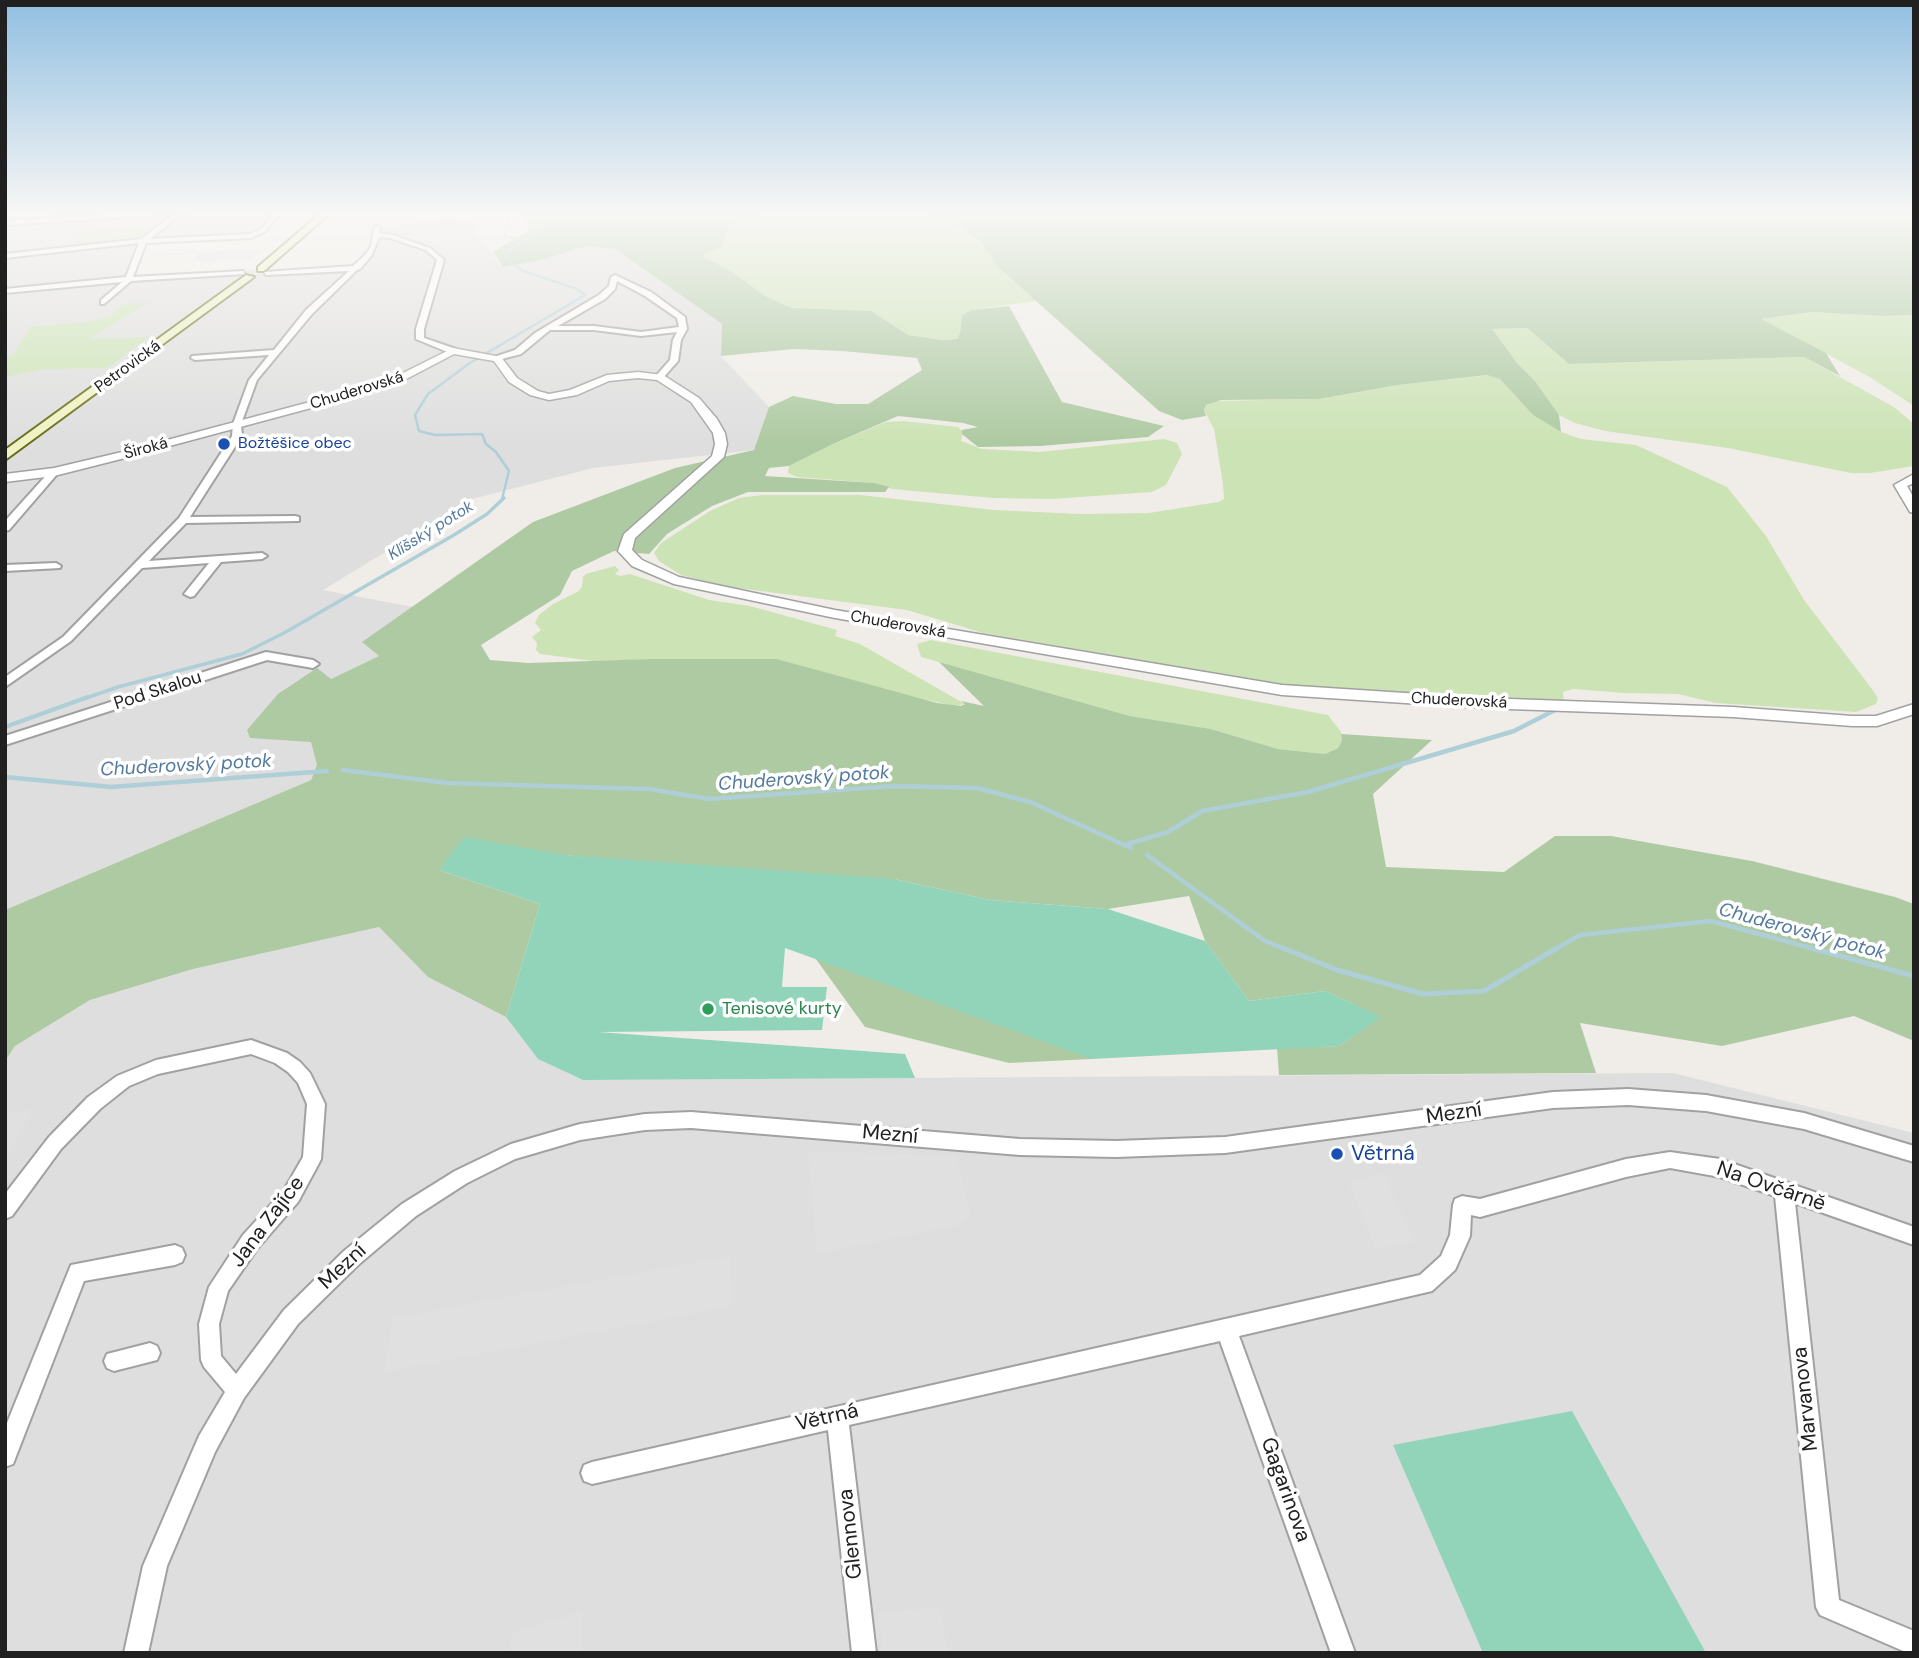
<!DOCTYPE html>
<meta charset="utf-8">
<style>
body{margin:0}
#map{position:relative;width:1919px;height:1658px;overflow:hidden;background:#f0ede8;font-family:"DM Sans",sans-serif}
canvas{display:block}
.frame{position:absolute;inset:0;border:7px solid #202020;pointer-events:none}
</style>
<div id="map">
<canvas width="1919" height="1658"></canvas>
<div class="frame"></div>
</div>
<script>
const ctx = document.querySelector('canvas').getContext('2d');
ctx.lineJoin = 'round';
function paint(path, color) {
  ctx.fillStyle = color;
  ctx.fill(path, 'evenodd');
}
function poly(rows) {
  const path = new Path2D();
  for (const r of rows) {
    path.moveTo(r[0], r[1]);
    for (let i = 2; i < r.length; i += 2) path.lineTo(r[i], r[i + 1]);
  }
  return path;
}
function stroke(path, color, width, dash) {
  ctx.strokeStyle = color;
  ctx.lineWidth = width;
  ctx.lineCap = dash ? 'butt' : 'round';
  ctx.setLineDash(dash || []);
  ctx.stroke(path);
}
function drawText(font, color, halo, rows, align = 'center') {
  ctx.font = font + ' "DM Sans",sans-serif';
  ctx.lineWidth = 7;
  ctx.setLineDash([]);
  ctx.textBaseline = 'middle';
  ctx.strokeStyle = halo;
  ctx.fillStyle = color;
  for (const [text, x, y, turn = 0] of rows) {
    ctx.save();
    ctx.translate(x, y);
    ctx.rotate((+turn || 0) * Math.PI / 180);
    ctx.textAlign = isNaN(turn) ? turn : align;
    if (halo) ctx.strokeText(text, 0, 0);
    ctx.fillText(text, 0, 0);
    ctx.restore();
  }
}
const residential = poly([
 [5,212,283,212,261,237,151,243,146,246,136,274,355,265,371,244,373,229,444,218,475,220,476,235,503,267,542,260,587,246,615,249,722,324,721,356,769,407,754,450,593,468,472,499,323,590,413,607,363,642,379,656,331,679,331,732,311,780,5,910],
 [379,927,428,977,506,1017,538,1059,583,1080,1673,1073,1914,1133,1914,1653,5,1653,5,1061,15,1046,90,1000,193,969]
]);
const grass = poly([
 [762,212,921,212,950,220,980,241,998,267,1036,301,971,310,962,315,960,335,957,339,942,340,908,335,892,326,820,310,792,308,767,297,731,271,704,257,703,254,722,247,730,225],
 [160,227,140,239,72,247,81,231],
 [148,303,89,339,150,337,107,368,43,369,5,377,5,358,14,354,30,327,87,322,110,316,123,304],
 [1813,312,1880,316,1914,315,1914,406,1868,376,1760,319],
 [1527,328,1569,364,1804,357,1894,407,1914,424,1914,466,1870,473,1851,473,1728,448,1605,431,1575,423,1559,415,1535,381,1517,363,1491,329],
 [1490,375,1500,379,1533,415,1561,432,1581,439,1636,445,1727,487,1766,536,1804,600,1872,689,1878,698,1876,704,1856,712,1716,703,1678,694,1625,693,1573,689,1563,692,1564,701,1418,693,1317,691,983,633,907,610,722,586,681,575,659,561,654,553,661,543,710,511,739,498,763,495,860,495,994,510,1081,514,1149,513,1218,502,1224,499,1223,484,1214,429,1204,410,1206,405,1213,401,1319,399,1398,385],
 [904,421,958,427,963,432,961,441,982,449,1040,452,1164,439,1177,443,1182,454,1166,485,1152,492,1051,499,993,498,892,489,874,483,797,477,788,473,789,466,835,443,886,422],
 [615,566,619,570,615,574,620,576,630,574,709,600,750,606,837,630,835,636,860,644,965,704,955,706,895,693,777,659,593,661,540,654,536,650,537,643,532,637,541,630,535,623,539,615,553,604,579,591,582,587,583,577,586,574],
 [931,640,1328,715,1341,732,1342,740,1338,748,1325,754,1278,749,1211,729,1130,716,921,657,917,644]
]);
const forest = poly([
 [518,212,762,212,730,225,722,247,704,254,704,257,731,271,767,297,792,308,871,311,908,335,942,340,957,339,960,334,962,315,971,310,1009,306,1062,402,1164,426,1148,437,1040,446,978,447,962,434,962,430,978,427,963,423,898,416,835,443,789,466,769,468,765,476,874,483,889,487,885,492,748,492,712,506,667,534,649,554,614,551,572,571,560,595,481,645,490,660,528,663,654,659,777,659,937,703,961,706,965,704,961,701,984,706,939,662,1130,716,1211,729,1278,749,1325,754,1338,748,1342,740,1341,734,1432,740,1373,794,1386,867,1504,872,1555,836,1611,836,1752,861,1895,897,1914,904,1914,1041,1854,1016,1722,1046,1580,1023,1596,1073,1279,1075,1277,1048,1339,1046,1380,1017,1325,991,1249,1001,1205,941,1189,896,1108,909,990,900,894,879,1059,990,1092,1059,1009,1063,865,1027,795,930,638,862,565,855,439,870,540,904,506,1017,428,977,379,927,193,969,90,1000,15,1046,5,1061,5,910,311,780,317,765,311,742,250,738,247,730,278,694,317,668,331,679,379,656,362,642,533,522,675,468,754,450,769,407,793,396,836,404,868,404,922,370,917,358,842,351,794,349,721,356,722,324,615,249,587,246,542,260,503,267,493,252,528,231,529,226],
 [921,212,1914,212,1914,315,1880,316,1813,312,1761,319,1826,353,1840,376,1804,357,1569,364,1527,328,1492,329,1517,363,1535,381,1559,415,1561,432,1533,415,1500,379,1487,375,1398,385,1319,399,1221,400,1206,405,1204,410,1206,416,1182,420,1159,411,998,267,980,241,950,220]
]);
const pitch = poly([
 [464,837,565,855,894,879,990,900,1108,909,1205,941,1249,1001,1325,991,1381,1017,1339,1046,1092,1059,785,948,782,987,827,987,822,1030,598,1032,905,1054,915,1078,583,1080,538,1059,506,1017,540,904,439,870],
 [1572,1411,1706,1653,1483,1653,1393,1445]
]);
const parking = poly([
 [262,249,253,259,191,262,198,254,146,256,148,254],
 [34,1110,5,1158,5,1112],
 [808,1152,957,1155,970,1215,962,1224,817,1253],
 [1384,1173,1414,1242,1375,1248,1349,1183],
 [730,1256,732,1306,384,1372,393,1318],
 [940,1608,948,1653,883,1653,878,1612],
 [581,1612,581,1653,511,1653,511,1633]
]);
const streamFar3 = poly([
 [506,224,511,212],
 [505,232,505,236,520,240],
 [502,499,509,471,496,452,486,444,482,434,435,435,419,431,415,415,428,394,470,363,585,295,577,289,523,271,506,259,506,253,544,227,530,212]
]);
const streamFar2 = poly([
 [83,699,118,687,242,654,284,633,454,535,487,514,504,498]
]);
const streamFar1 = poly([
 [5,727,88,697],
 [343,770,447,783,649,789,709,799,894,786,977,788,1030,802,1131,848],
 [5,777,111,787,327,771],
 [1124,845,1168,832,1202,811,1308,792,1514,731,1557,709],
 [1147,855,1265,941,1287,950],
 [1554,950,1580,935,1711,921,1818,950]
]);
const stream = poly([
 [1283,948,1337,970,1423,994,1484,991,1557,948],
 [1811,948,1914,976]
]);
const minor = poly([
 [145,212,184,212,150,239,250,234,260,230,275,212,282,212,264,232,251,238,146,243,133,277,243,271,245,274,131,281,104,304,101,304,101,300,122,282,5,293,5,289,126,277,139,243,5,258,5,254,141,239,174,214,5,225,5,221,145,212],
 [377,226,380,228,379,233,393,235,430,248,444,260,424,329,424,338,456,349,456,353,450,353,416,339,416,329,437,260,426,250,390,238,379,237,372,255,360,269,357,270,312,314,257,380,241,424,242,436,190,517,295,516,299,517,299,521,186,523,149,561,262,553,267,556,262,559,221,562,194,596,190,597,184,594,209,563,142,568,71,641,5,687,5,677,63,637,179,518,232,436,233,424,249,380,269,355,195,360,191,358,192,356,274,350,306,310,349,271,266,275,264,272,353,266,366,254,371,246,374,228,377,226],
 [615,275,651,292,685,317,687,329,681,340,678,361,662,379,655,377,670,360,673,340,677,332,641,336,594,330,550,330,521,354,494,361,494,357,515,350,535,333,599,295,609,286,611,277,615,275],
 [617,281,645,296,677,318,679,327,641,332,594,326,558,326,605,299,615,289,617,281],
 [51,470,59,472,9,530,5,531,5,521,51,470],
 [56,563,61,566,60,568,5,571,5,565,56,563],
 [266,652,313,660,319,664,313,668,267,660,5,745,5,736,266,652],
 [251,1040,287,1053,300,1062,310,1073,325,1104,321,1159,318,1165,298,1202,257,1249,228,1291,219,1324,221,1356,236,1374,284,1310,344,1251,402,1204,455,1171,511,1144,580,1124,645,1114,691,1112,1020,1139,1116,1141,1225,1137,1553,1092,1628,1089,1706,1095,1804,1113,1914,1146,1914,1162,1804,1129,1706,1111,1628,1105,1553,1108,1225,1153,1116,1157,1020,1155,691,1128,645,1130,580,1140,515,1159,467,1183,416,1216,358,1265,298,1324,244,1398,215,1452,167,1566,148,1653,124,1653,143,1566,199,1436,225,1392,204,1367,201,1360,199,1324,209,1287,243,1235,284,1190,303,1157,307,1104,298,1083,288,1072,275,1063,251,1054,158,1074,129,1086,100,1109,61,1149,12,1216,5,1219,5,1194,49,1137,88,1097,117,1076,156,1060,251,1040],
 [1670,1152,1720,1159,1914,1227,1914,1245,1795,1203,1839,1600,1914,1631,1914,1653,1908,1653,1820,1615,1816,1607,1775,1196,1720,1177,1670,1168,1626,1177,1480,1217,1471,1215,1470,1236,1455,1270,1432,1291,1239,1336,1355,1653,1331,1653,1220,1341,849,1425,876,1653,852,1653,828,1430,592,1484,584,1481,581,1473,584,1465,592,1462,1420,1275,1441,1256,1450,1235,1453,1205,1455,1199,1462,1196,1480,1199,1626,1159,1670,1152],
 [175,1245,182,1248,185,1255,182,1262,175,1265,84,1281,13,1464,5,1467,5,1428,71,1265,175,1245],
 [150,1343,157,1346,160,1353,157,1360,114,1371,107,1368,104,1361,107,1354,150,1343]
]);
const tertiary = poly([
 [453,348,501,357,517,378,538,391,549,394,570,390,607,375,638,372,663,375,699,398,717,419,725,433,727,444,724,457,635,538,632,550,642,560,679,577,835,610,1282,685,1482,698,1733,707,1852,716,1876,716,1914,704,1914,714,1877,726,1852,726,1733,717,1482,708,1282,695,835,618,674,584,632,566,618,551,624,534,712,456,715,444,713,433,691,402,657,380,638,378,609,381,577,395,549,400,530,395,509,382,494,361,454,354,393,386,125,458,54,476,5,482,5,474,54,468,122,452,385,382,453,348],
 [1914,474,1914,483,1907,486,1914,498,1914,513,1910,512,1894,485,1914,474]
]);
const secondary = poly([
 [322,212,331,212,264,271,258,271,258,267,322,212],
 [246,275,254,277,5,460,5,450,246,275]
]);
const markers = [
 [224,444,7,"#1a4fb4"],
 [708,1009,7,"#2e9e5b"],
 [1337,1154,7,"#1a4fb4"]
];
const farStreetnames = [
 ["Petrovická",128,367,-36],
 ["Chuderovská",357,391,-17],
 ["Široká",146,449,-15],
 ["Chuderovská",898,625,10],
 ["Chuderovská",1459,701,3]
];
const farTransitnames = [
 ["Božtěšice obec",238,444]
];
const farWaternames = [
 ["Klíšský potok",431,531,-32]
];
const streetNames = [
 ["Pod Skalou",158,691,-18]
];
const leisureNames = [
 ["Tenisové kurty",722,1009]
];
const waterNames = [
 ["Chuderovský potok",186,766,-3],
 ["Chuderovský potok",804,779,-4],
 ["Chuderovský potok",1802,932,15]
];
const nearStreetnames = [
 ["Mezní",1454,1114,-8],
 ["Mezní",890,1135,5],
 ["Na Ovčárně",1771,1187,19],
 ["Jana Zajíce",268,1222,-53],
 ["Mezní",343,1267,-43],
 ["Marvanova",1806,1399,-96],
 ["Větrná",827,1418,-13],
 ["Gagarinova",1285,1490,70],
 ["Glennova",851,1534,-96]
];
const nearTransitnames = [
 ["Větrná",1351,1154]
];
paint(residential, '#dedede');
paint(grass, '#cce3b5');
paint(forest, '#aecaa2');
paint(pitch, '#91d4ba');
paint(parking, '#e0e0e0');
stroke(streamFar3, '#aecfd7', 2.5);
stroke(streamFar2, '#aecfd7', 3.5);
stroke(streamFar1, '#aecfd7', 4.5);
stroke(stream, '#aecfd7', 5);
stroke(minor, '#a1a1a1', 4);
stroke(tertiary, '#a1a1a1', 3);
stroke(secondary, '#636c13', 4);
paint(minor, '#fff');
paint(tertiary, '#fff');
paint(secondary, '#f0f2c4');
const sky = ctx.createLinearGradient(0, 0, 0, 444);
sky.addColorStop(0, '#91bfe1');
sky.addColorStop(0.48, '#f8f7f5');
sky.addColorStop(1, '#f8f7f500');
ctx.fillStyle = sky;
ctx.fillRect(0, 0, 1919, 444);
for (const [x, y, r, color] of markers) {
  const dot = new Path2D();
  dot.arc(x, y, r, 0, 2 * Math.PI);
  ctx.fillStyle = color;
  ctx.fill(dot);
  stroke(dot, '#fff', 2.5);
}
drawText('16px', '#202020', '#fff', farStreetnames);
drawText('16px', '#164399', '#fff', farTransitnames, 'left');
drawText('italic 16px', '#547a9e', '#fff', farWaternames);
drawText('18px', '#202020', '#fff', streetNames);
drawText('18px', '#27864d', '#fff', leisureNames, 'left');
drawText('italic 19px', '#547a9e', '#fff', waterNames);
drawText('21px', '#202020', '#fff', nearStreetnames);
drawText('21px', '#164399', '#fff', nearTransitnames, 'left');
</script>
